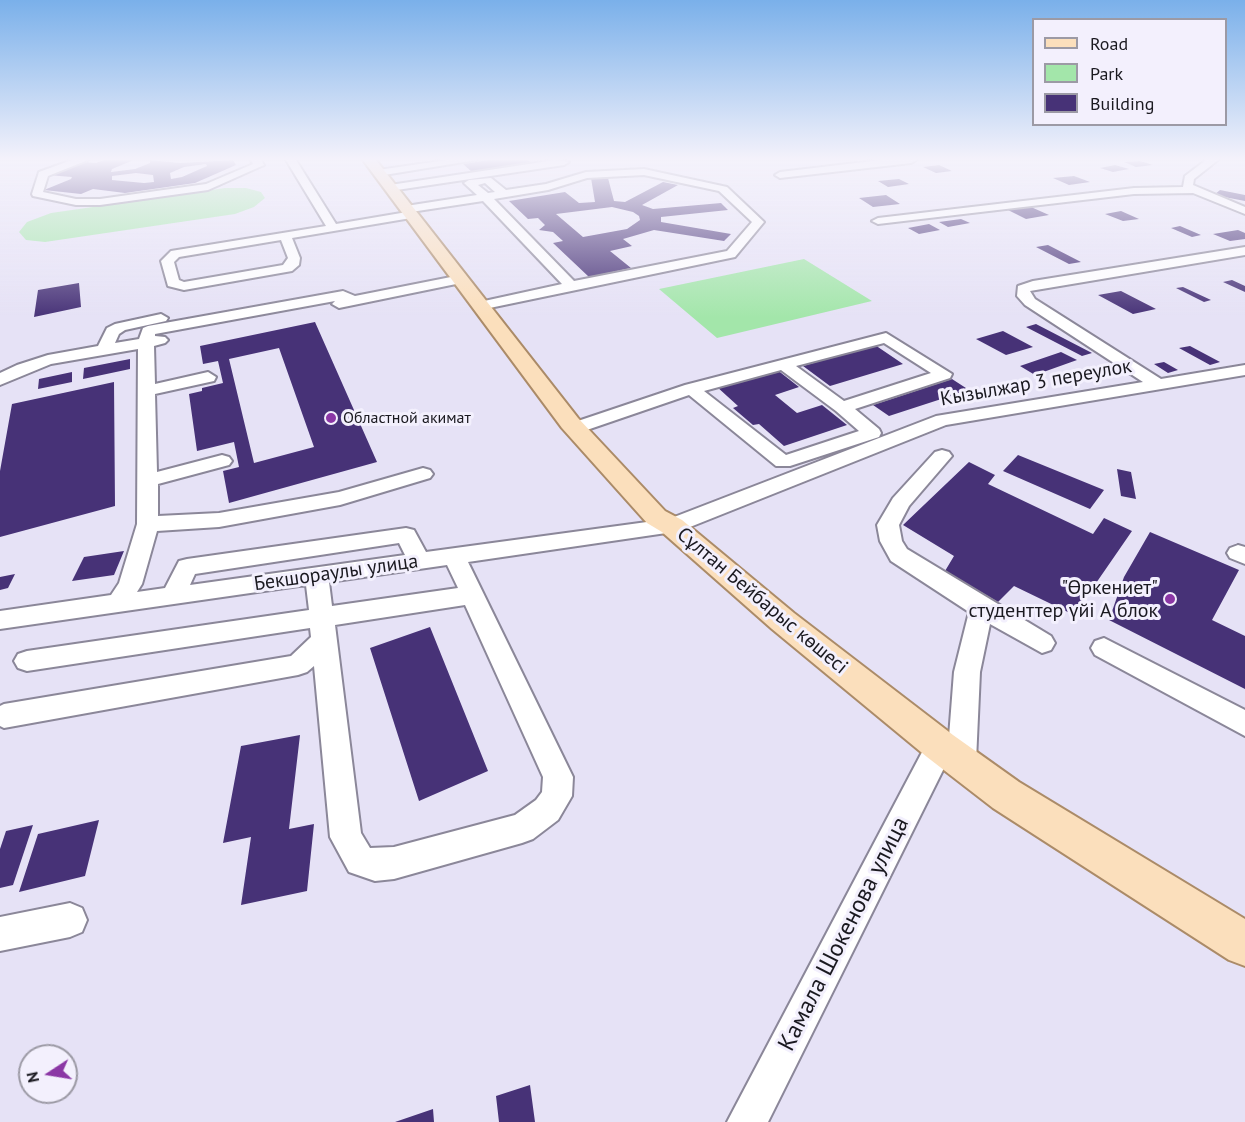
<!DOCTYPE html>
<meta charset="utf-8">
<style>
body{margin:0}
#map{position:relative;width:1245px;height:1122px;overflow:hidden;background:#e6e2f6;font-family:"PT Sans",sans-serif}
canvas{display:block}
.legend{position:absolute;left:1032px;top:18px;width:195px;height:108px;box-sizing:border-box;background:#f3f0fd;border:2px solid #9c9aa5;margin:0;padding:8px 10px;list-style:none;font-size:18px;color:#1a1920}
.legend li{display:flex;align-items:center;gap:12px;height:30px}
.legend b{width:30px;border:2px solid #9c9aa5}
.north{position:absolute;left:18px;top:1044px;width:60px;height:60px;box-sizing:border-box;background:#f3f0fd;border:2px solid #9c9aa5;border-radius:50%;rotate:258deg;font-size:16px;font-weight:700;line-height:24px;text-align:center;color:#1a1920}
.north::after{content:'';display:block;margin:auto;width:21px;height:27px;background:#8b37a5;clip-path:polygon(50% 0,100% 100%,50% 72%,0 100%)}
</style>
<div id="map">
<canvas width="1245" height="1122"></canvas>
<ul class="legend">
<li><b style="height:8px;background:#fbdfbc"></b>Road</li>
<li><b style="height:16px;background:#a3e6aa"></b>Park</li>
<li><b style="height:16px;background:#473277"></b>Building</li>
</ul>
<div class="north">N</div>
</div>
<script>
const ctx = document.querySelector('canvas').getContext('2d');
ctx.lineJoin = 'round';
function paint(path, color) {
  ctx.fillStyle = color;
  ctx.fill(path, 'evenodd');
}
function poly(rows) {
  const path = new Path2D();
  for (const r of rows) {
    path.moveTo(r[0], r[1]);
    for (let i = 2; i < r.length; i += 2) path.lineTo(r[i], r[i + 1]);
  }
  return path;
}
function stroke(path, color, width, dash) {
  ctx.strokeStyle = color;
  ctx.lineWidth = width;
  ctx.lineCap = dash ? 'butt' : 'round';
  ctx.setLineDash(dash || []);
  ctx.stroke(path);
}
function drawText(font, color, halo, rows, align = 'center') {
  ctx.font = font + ' "PT Sans",sans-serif';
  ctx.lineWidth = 6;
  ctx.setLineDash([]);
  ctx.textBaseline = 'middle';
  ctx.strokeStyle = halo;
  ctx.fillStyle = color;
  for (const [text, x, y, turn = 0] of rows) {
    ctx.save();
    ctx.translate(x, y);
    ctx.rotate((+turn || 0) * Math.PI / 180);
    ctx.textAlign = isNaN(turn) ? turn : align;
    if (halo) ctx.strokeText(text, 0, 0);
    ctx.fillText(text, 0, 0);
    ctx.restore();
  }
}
const green = poly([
 [225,188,246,188,261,192,265,198,254,207,235,214,45,242,26,240,19,232,27,222,51,213],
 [804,259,872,301,717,338,659,289]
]);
const building = poly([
 [104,160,134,160,112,169,111,172,135,169,150,163,150,160,180,163,233,160,236,165,195,183,125,193,93,189,81,194,44,190,71,179,72,177,48,175,83,162,96,163],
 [206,164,207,166,182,177,171,179,170,173,184,167],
 [136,173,153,175,154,182,144,183,112,180,112,176],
 [488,160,528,160,532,163,472,172,463,164],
 [1140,161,1153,165,1136,167,1124,162],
 [939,165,952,171,936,173,923,167],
 [1115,165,1129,169,1113,172,1100,168],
 [1074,176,1090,182,1069,185,1053,178],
 [591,178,608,178,614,201,625,202,663,182,678,185,642,205,653,209,721,203,728,210,661,217,661,222,731,234,724,241,654,230,623,239,632,246,610,251,631,268,589,277,553,243,563,241,553,232,539,230,545,225,538,218,528,219,509,201,565,192,579,203,595,202],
 [612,207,633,212,639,216,640,220,627,229,583,237,556,214],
 [899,179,909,184,888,187,878,181],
 [1220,190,1245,195,1245,201,1214,195],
 [886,195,900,204,873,207,859,198],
 [1031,207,1049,215,1026,219,1008,210],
 [1121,211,1139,219,1123,221,1105,214],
 [961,219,970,223,948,227,939,222],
 [929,224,940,230,919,234,908,228],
 [1180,226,1201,235,1192,237,1171,228],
 [1238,230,1245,233,1245,239,1230,241,1213,234],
 [1048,245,1081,262,1069,264,1036,247],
 [1232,280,1245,286,1245,292,1223,282],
 [79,283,81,307,34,317,38,290],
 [1183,287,1211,300,1204,302,1176,288],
 [1121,291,1156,309,1133,314,1098,295],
 [315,322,377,462,229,503,223,471,239,467,234,442,197,451,189,394,202,391,202,388,223,383,218,361,203,364,200,346],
 [279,348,314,447,254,463,229,359],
 [1036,324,1092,353,1082,356,1026,327],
 [1003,331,1033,347,1006,355,976,339],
 [875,345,903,364,830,386,803,366],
 [1190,346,1220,362,1210,365,1179,348],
 [1061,352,1077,360,1035,375,1020,366],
 [130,359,130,369,83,379,84,368],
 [1164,362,1178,370,1168,373,1154,364],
 [776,369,799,387,775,395,797,413,822,405,847,425,784,446,759,424,753,425,733,408,738,406,716,386],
 [72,372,72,382,38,389,39,379],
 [952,379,969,390,889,416,873,405],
 [114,382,115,506,0,537,0,471,12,404],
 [1018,455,1104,490,1090,509,1003,471],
 [969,462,995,475,988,484,1093,534,1104,518,1132,531,1074,615,1014,586,998,602,945,571,954,556,903,525],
 [1117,469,1131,472,1136,499,1121,496],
 [1150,532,1239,570,1212,620,1245,636,1245,689,1109,620,1124,577],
 [124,551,114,575,72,581,84,557],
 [15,574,8,588,0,590,0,577],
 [430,627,488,771,419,801,370,648],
 [300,735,289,829,314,824,307,891,241,905,251,837,223,843,241,746],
 [99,820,85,876,19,892,38,834],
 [33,825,13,885,0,888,0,849,6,831],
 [530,1085,535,1122,499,1122,496,1096],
 [433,1109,434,1122,395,1122]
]);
const minor = poly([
 [72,160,88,160,48,176,43,192,76,199,100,199,206,184,253,164,251,160,261,160,264,165,208,190,100,205,76,205,33,196,32,194,39,172,72,160],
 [286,160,296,160,336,224,407,212,400,209,406,206,477,195,464,183,469,180,491,178,506,190,546,184,586,172,644,169,727,187,764,222,735,257,480,310,473,306,475,303,562,284,483,201,411,212,417,215,411,218,292,238,300,258,299,265,292,271,184,290,168,286,161,261,171,251,326,226,286,160],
 [644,175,719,191,752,222,727,251,574,281,494,199,548,190,587,178,644,175],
 [485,183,495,192,488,193,478,185,485,183],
 [281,240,288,258,283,265,184,282,179,280,174,262,179,257,281,240],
 [447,160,476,160,378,176,373,173,378,170,447,160],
 [555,160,569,162,564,165,390,191,385,188,390,185,555,160],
 [881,160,916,160,911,163,780,178,775,175,780,172,881,160],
 [1206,160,1218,160,1194,179,1193,185,1245,207,1245,214,1193,193,1134,194,878,224,872,221,878,218,1134,188,1183,187,1185,176,1206,160],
 [1245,247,1245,255,1030,291,1035,299,1161,379,1245,365,1245,375,946,425,680,531,468,562,573,777,572,796,558,820,533,839,522,843,394,879,375,881,349,872,330,837,314,666,307,672,298,675,4,728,0,726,0,706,4,704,291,656,311,637,310,628,27,671,18,668,14,661,18,654,27,651,309,610,306,585,0,629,0,611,111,595,119,583,137,524,138,349,51,364,0,385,0,373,17,365,48,355,98,346,107,328,115,324,161,314,168,318,166,321,125,330,119,334,115,343,139,339,143,328,148,326,343,291,355,296,461,275,468,279,461,283,339,308,332,304,335,301,155,334,155,336,165,337,168,340,165,343,154,346,155,384,208,372,216,377,214,381,155,394,157,472,222,455,229,457,232,461,229,465,158,484,158,516,219,513,339,492,423,468,430,470,433,474,430,478,340,505,219,527,157,531,142,584,137,592,165,588,179,561,187,559,406,528,414,530,426,552,669,519,936,416,1143,382,1025,305,1017,296,1018,286,1033,281,1245,247],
 [399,543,405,555,190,585,195,574,399,543],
 [447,565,458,588,332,606,329,582,447,565],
 [465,605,543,777,542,792,536,800,515,815,394,847,370,848,361,833,335,625,465,605],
 [886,333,952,374,950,378,855,409,879,429,881,433,879,437,790,466,776,466,689,395,581,432,575,433,569,432,566,428,569,424,685,385,886,333],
 [884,343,931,373,844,401,796,366,884,343],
 [781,370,836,411,859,431,786,455,704,391,781,370],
 [942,450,949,452,952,456,909,506,899,525,902,541,907,549,1051,636,1055,643,1051,650,1042,653,990,624,980,672,976,761,972,770,962,774,952,770,948,760,768,1122,727,1122,930,737,940,733,949,737,954,672,969,612,891,561,880,541,877,525,893,498,935,452,942,450],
 [1238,545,1245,547,1245,564,1230,558,1227,553,1230,548,1238,545],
 [1104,638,1245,710,1245,736,1095,655,1091,648,1095,641,1104,638],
 [70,903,82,908,87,920,82,932,70,937,0,951,0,917,70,903]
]);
const major = poly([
 [363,160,376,160,578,418,665,511,682,520,794,613,953,735,1019,782,1245,919,1245,966,1229,960,993,808,927,757,772,629,662,532,647,523,562,428,363,160]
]);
const markers = [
 [331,418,6,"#8b37a5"],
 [1170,599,6,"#8b37a5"]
];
const farPoinames = [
 ["Областной акимат",343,418]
];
const streetNames = [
 ["Кызылжар 3 переулок",1036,383,-10],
 ["Бекшораулы улица",336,573,-8],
 ["Сұлтан Бейбарыс көшесі",762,601,40]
];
const poiNames = [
 ["\"Өркениет\"",1158,588],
 ["студенттер үйі А блок",1158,611]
];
const nearStreetnames = [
 ["Камала Шокенова улица",844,934,-63]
];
paint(green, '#a3e6aa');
paint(building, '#473277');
stroke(minor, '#8b8799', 4);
stroke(major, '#ab8b68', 4);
paint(minor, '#fff');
paint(major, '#fbdfbc');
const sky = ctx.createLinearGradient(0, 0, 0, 318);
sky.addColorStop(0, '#7ab0ea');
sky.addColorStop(0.5, '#f4f2fb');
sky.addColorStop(1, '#f4f2fb00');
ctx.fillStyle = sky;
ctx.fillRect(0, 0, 1245, 318);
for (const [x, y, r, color] of markers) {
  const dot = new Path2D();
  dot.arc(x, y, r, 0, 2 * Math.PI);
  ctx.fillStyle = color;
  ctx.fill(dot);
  stroke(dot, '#f3f0fd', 2);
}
drawText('16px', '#1a1920', '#f3f0fd', farPoinames, 'left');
drawText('20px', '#1a1920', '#f3f0fd', streetNames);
drawText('20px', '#1a1920', '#f3f0fd', poiNames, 'right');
drawText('24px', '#1a1920', '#f3f0fd', nearStreetnames);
</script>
